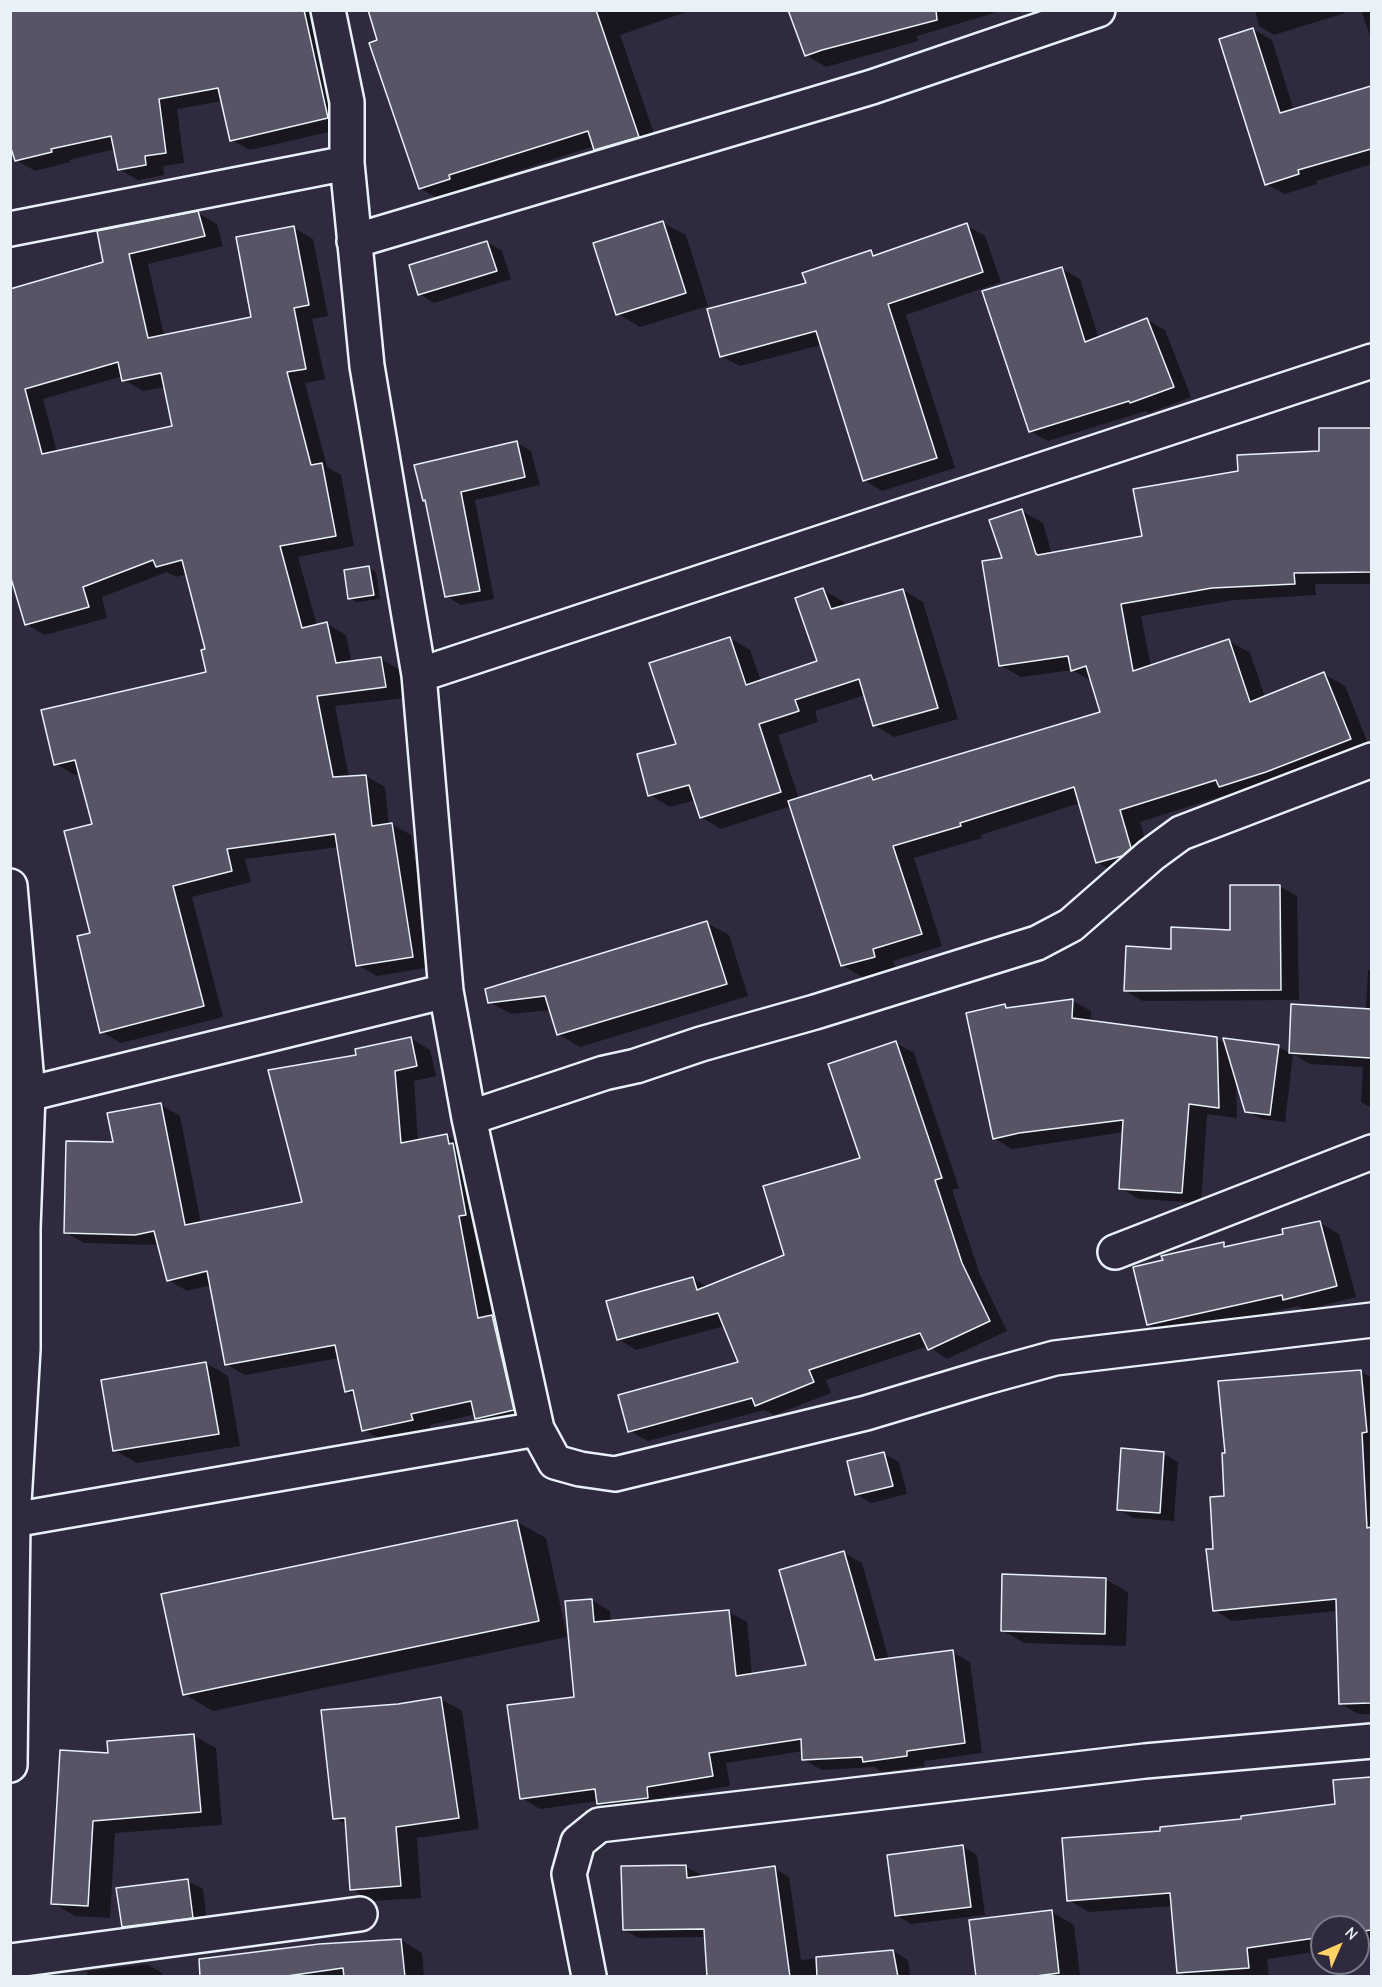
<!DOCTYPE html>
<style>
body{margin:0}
#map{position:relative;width:1382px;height:1987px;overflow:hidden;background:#2f2a3d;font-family:"Comic Neue",sans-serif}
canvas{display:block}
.frame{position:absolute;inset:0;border:12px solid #e8f1f8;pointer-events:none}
.north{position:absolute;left:1310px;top:1915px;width:60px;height:60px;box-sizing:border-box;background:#2f2a3d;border:2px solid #797a88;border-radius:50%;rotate:45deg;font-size:16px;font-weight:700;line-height:24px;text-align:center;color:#e8f1f8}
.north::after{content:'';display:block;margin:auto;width:21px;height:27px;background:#ffd166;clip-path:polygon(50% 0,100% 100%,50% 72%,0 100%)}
</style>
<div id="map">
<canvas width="1382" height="1987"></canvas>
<div class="frame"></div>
<div class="north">N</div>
</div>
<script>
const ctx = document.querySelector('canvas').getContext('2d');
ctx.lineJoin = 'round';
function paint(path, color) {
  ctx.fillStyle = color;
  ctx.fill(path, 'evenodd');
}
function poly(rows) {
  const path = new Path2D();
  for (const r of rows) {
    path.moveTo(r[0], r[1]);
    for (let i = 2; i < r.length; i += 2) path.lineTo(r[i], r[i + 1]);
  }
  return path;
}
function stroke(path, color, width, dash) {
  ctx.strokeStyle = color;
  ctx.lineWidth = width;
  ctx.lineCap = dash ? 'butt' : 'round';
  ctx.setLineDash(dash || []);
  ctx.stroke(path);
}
const shadow = poly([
 [10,10,319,10,346,128,250,150,232,140,222,101,177,109,184,163,163,166,164,175,138,180,119,169,115,149,69,160,70,162,35,171,16,160],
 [370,10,692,10,620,35,659,148,616,161,595,149,594,146,468,187,469,190,440,200,420,188],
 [790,10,1004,10,917,36,918,41,826,67,806,55],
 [1255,10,1344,10,1345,13,1274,35,1259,26],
 [1361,10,1372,10,1372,41],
 [1253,29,1272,40,1294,111,1372,88,1372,164,1316,181,1317,184,1285,194,1266,184],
 [198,213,217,224,223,246,148,264,164,336,253,318,294,228,313,239,328,316,312,319,325,379,305,383,327,467,341,475,354,546,298,557,317,626,327,624,346,635,352,663,381,659,400,670,404,698,335,706,349,777,366,776,385,787,389,825,392,824,411,835,432,967,377,976,358,965,339,847,245,859,251,882,192,897,223,1017,121,1043,102,1032,92,934,94,825,80,773,75,775,56,764,208,673,207,650,187,574,176,577,167,572,102,597,107,618,45,635,26,624,10,292,105,263],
 [123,376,124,380,143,391,165,387,174,428,57,452,43,399],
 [663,223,686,235,708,306,640,327,618,314],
 [966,225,985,236,1001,282,906,315,955,468,882,491,864,480,821,345,740,366,721,356,808,284,870,251,878,256],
 [487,242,502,251,511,279,434,303,419,294],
 [1062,269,1080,279,1099,339,1147,320,1165,330,1191,397,1149,413,1146,411,1048,441,1030,431],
 [1372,429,1372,584,1315,584,1316,595,1234,600,1141,616,1151,667,1229,641,1250,653,1265,697,1324,674,1345,686,1371,751,1241,799,1232,793,1140,822,1151,860,1118,874,1097,862,1080,803,981,835,982,838,914,858,942,946,893,961,896,968,864,978,842,965,791,806,721,829,701,817,696,800,670,807,650,795,678,745,730,638,750,650,761,681,819,662,823,590,844,602,845,607,903,590,923,602,958,719,894,737,874,725,865,695,815,711,818,722,778,735,799,799,870,776,878,780,1102,713,1092,681,1072,670,1021,677,1000,665,1004,560,1022,511,1043,523,1052,554,1143,537,1239,472,1320,453,1320,430],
 [516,442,531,451,540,485,475,500,494,599,461,605,446,596,427,502,424,500],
 [369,568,376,572,380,599,357,602,350,598],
 [1279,886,1297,896,1299,1000,1143,1001,1125,991,1232,932],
 [707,923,729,935,748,996,580,1047,558,1034,551,1010,511,1014,490,1002],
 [1368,970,1372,971,1372,1108,1361,1102,1363,1067,1310,1064,1293,1054,1285,1122,1262,1119,1247,1111,1236,1080,1237,1118,1207,1114,1201,1203,1139,1199,1120,1188,1124,1132,1012,1149,994,1138,1005,1006,1010,1009,1073,1001,1091,1011,1091,1022,1217,1039,1226,1044,1279,1047,1290,1053,1293,1006,1366,1010],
 [410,1038,430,1050,436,1076,414,1081,418,1141,447,1136,466,1147,477,1227,494,1318,511,1328,532,1421,496,1429,476,1418,476,1414,430,1425,431,1431,383,1441,364,1430,356,1397,346,1391,339,1358,245,1375,226,1364,211,1285,187,1291,168,1280,159,1245,84,1243,65,1232,115,1144,160,1104,180,1116,201,1223,303,1204,358,1056],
 [896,1043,914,1053,959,1188,952,1190,980,1275,1007,1331,947,1359,928,1346,826,1380,831,1393,774,1415,764,1410,648,1441,630,1431,740,1363,724,1326,636,1350,618,1339,693,1278,708,1287,786,1256,862,1159],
 [1320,1223,1339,1234,1356,1297,1304,1310,1298,1306,1167,1335,1148,1324,1223,1244,1229,1247,1285,1235],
 [206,1363,228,1376,240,1446,137,1463,114,1450],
 [1361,1372,1372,1378,1372,1714,1359,1714,1340,1704,1337,1611,1232,1621,1214,1610,1215,1550,1226,1497],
 [1163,1453,1178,1462,1174,1521,1133,1518,1119,1510],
 [884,1454,899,1462,907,1494,871,1503,856,1494],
 [517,1522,546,1538,567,1637,213,1711,184,1694],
 [844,1553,862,1563,889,1660,952,1652,970,1662,982,1753,924,1761,925,1766,882,1772,874,1767,822,1770,804,1760,803,1751,726,1763,730,1786,664,1797,666,1807,617,1814,599,1803,598,1801,540,1809,522,1798,575,1698,592,1600,610,1611,611,1622,729,1612,747,1622,752,1675,808,1666],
 [1105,1579,1128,1592,1126,1646,1024,1643,1002,1630],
 [441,1699,462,1711,479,1829,417,1838,421,1898,372,1901,352,1889,347,1825,334,1818,398,1705],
 [194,1736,216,1748,222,1825,115,1833,110,1918,75,1916,53,1903,110,1755],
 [1372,1778,1372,1944,1358,1946,1358,1927,1322,1927,1322,1951,1267,1959,1269,1976,1185,1976,1178,1972,1173,1906,1089,1912,1068,1900,1162,1832,1336,1805,1334,1781],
 [962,1846,977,1855,985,1915,911,1924,896,1915],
 [686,1867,701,1875,701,1878,774,1868,789,1877,801,1960,893,1951,908,1960,910,1976,708,1976,706,1937,639,1938,624,1930],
 [188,1881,203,1889,207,1925,138,1935,123,1926],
 [1052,1912,1074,1925,1080,1976,977,1976],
 [401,1940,422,1953,424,1976,251,1976],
 [147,1964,162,1973,162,1976,88,1976,87,1971]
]);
const building = poly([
 [10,10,304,10,328,118,230,141,218,88,159,99,166,153,145,156,146,165,118,170,111,136,51,149,52,152,15,161,10,145,10,10],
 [368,10,596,10,639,137,594,150,588,131,449,175,450,179,419,189,369,43,377,40,368,10],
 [788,10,936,10,937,20,822,50,805,56,788,10],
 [1253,28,1280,113,1371,86,1371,149,1298,170,1299,174,1265,185,1219,39,1253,28],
 [198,211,205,236,129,254,148,338,251,317,236,237,294,226,309,305,294,308,306,369,287,372,311,465,322,463,336,536,280,546,302,628,327,622,336,663,381,657,386,687,317,696,333,777,366,775,372,826,392,823,413,957,356,966,335,834,227,849,232,871,173,886,204,1006,100,1033,77,936,90,933,64,831,92,824,75,760,54,765,41,710,206,672,201,650,205,649,182,560,156,567,153,560,83,587,89,607,25,625,10,575,10,289,103,262,97,231,198,211],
 [118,362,122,381,161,373,172,426,42,454,25,389,118,362],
 [663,221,686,293,616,315,593,243,663,221],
 [967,223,983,272,888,304,937,458,863,481,816,331,720,357,707,309,806,283,802,273,871,250,873,256,967,223],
 [487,241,497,271,418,295,409,265,487,241],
 [1062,267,1085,342,1147,318,1174,387,1130,403,1129,401,1029,432,982,291,1062,267],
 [1319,428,1371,428,1371,572,1294,573,1295,584,1212,588,1121,604,1133,671,1229,639,1250,702,1324,672,1351,739,1266,772,1219,787,1216,780,1120,810,1131,848,1122,856,1096,863,1074,787,960,823,961,826,893,846,922,934,873,949,875,957,841,966,788,801,871,775,873,780,1100,712,1086,666,1071,671,1068,656,999,666,982,561,1002,558,989,520,1022,509,1036,554,1038,555,1142,536,1133,489,1238,471,1237,455,1319,451,1319,428],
 [517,441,525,477,461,492,480,591,445,597,425,500,423,501,414,465,517,441],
 [369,566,374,595,348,599,344,570,369,566],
 [823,588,831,609,903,589,938,708,873,726,859,679,795,700,799,711,759,724,781,792,700,818,689,785,648,796,637,754,676,744,649,663,730,637,746,685,817,661,795,598,823,588],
 [1230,885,1280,885,1281,990,1124,991,1126,946,1171,949,1171,927,1230,930,1230,885],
 [707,921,727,984,557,1035,545,996,488,1003,485,989,707,921],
 [1073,999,1072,1018,1217,1037,1219,1108,1189,1104,1182,1193,1119,1189,1123,1120,1019,1133,993,1139,966,1013,1005,1004,1006,1008,1073,999],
 [1291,1004,1371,1009,1371,1058,1289,1053,1291,1004],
 [411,1037,417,1066,395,1071,401,1143,447,1134,449,1144,453,1143,466,1215,459,1216,478,1318,492,1315,514,1410,475,1419,471,1401,411,1414,413,1420,362,1431,353,1390,345,1392,335,1345,225,1365,207,1271,167,1281,154,1231,135,1235,64,1233,66,1141,113,1142,107,1113,161,1103,185,1225,302,1202,268,1070,356,1055,355,1049,411,1037],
 [1223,1038,1279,1045,1270,1115,1245,1112,1223,1038],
 [896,1041,942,1178,935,1180,962,1263,990,1321,928,1350,920,1333,809,1370,814,1382,755,1406,752,1398,628,1432,618,1395,738,1362,718,1313,617,1340,606,1301,693,1277,697,1290,784,1255,763,1186,860,1158,828,1064,896,1041],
 [1320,1221,1337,1286,1283,1300,1282,1295,1147,1325,1133,1267,1163,1260,1161,1256,1224,1242,1224,1247,1283,1234,1282,1229,1320,1221],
 [206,1362,219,1434,113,1451,101,1380,206,1362],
 [1361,1370,1367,1432,1362,1433,1367,1528,1371,1527,1371,1703,1339,1704,1336,1599,1213,1611,1206,1549,1213,1549,1210,1497,1224,1496,1222,1453,1225,1453,1218,1381,1361,1370],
 [1121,1448,1164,1452,1160,1513,1117,1510,1121,1448],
 [884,1452,893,1486,855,1495,847,1461,884,1452],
 [517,1520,539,1621,183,1695,161,1594,517,1520],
 [844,1551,875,1660,953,1650,965,1743,907,1751,907,1756,863,1762,862,1757,802,1760,801,1739,709,1753,713,1776,647,1787,648,1798,597,1804,595,1789,520,1799,507,1705,574,1697,565,1601,592,1599,594,1622,729,1610,736,1676,806,1665,779,1570,844,1551],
 [1002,1574,1106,1578,1105,1634,1001,1631,1002,1574],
 [441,1697,459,1818,396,1827,401,1886,350,1890,345,1818,333,1819,321,1710,398,1704,441,1697],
 [194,1734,201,1812,93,1821,88,1906,51,1904,60,1750,108,1753,107,1741,194,1734],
 [1371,1777,1371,1930,1358,1932,1358,1927,1322,1927,1322,1937,1247,1948,1249,1968,1177,1973,1170,1893,1067,1901,1062,1838,1160,1831,1160,1827,1241,1819,1241,1816,1335,1804,1333,1780,1371,1777],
 [963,1845,971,1907,895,1916,887,1855,963,1845],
 [686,1865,687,1878,775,1866,790,1977,707,1977,704,1929,623,1930,621,1866,686,1865],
 [188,1879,193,1918,122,1927,116,1888,188,1879],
 [1052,1910,1059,1973,1028,1977,976,1977,969,1920,1052,1910],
 [401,1939,405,1977,344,1977,343,1968,280,1977,200,1977,199,1959,319,1944,401,1939],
 [893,1950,898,1977,817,1977,816,1957,893,1950]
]);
const minor = poly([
 [328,10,347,102,347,163,367,366,419,675,446,991,469,1118,537,1429,555,1462,580,1469,615,1474,866,1413,986,1377,1055,1358,1372,1320],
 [10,229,347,163],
 [354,241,872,87,1098,10],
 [419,675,1372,361],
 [28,1094,446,991],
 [469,1118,604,1073,636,1066,701,1044,815,1012,1037,943,1071,925,1151,855,1181,833,1372,760],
 [1115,1252,1372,1152],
 [13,1520,537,1429],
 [10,1961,360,1914],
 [589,1976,569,1874,578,1842,599,1825,1145,1761,1372,1741]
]);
const tertiary = poly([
 [10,886,28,1094,23,1228,23,1349,13,1520,10,1765]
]);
paint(shadow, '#0007');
paint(building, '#575565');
stroke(building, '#e8f1f8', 1.5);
stroke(minor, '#e8f1f8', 38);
stroke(tertiary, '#e8f1f8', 38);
stroke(minor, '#2f2a3d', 33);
stroke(tertiary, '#2f2a3d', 33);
</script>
